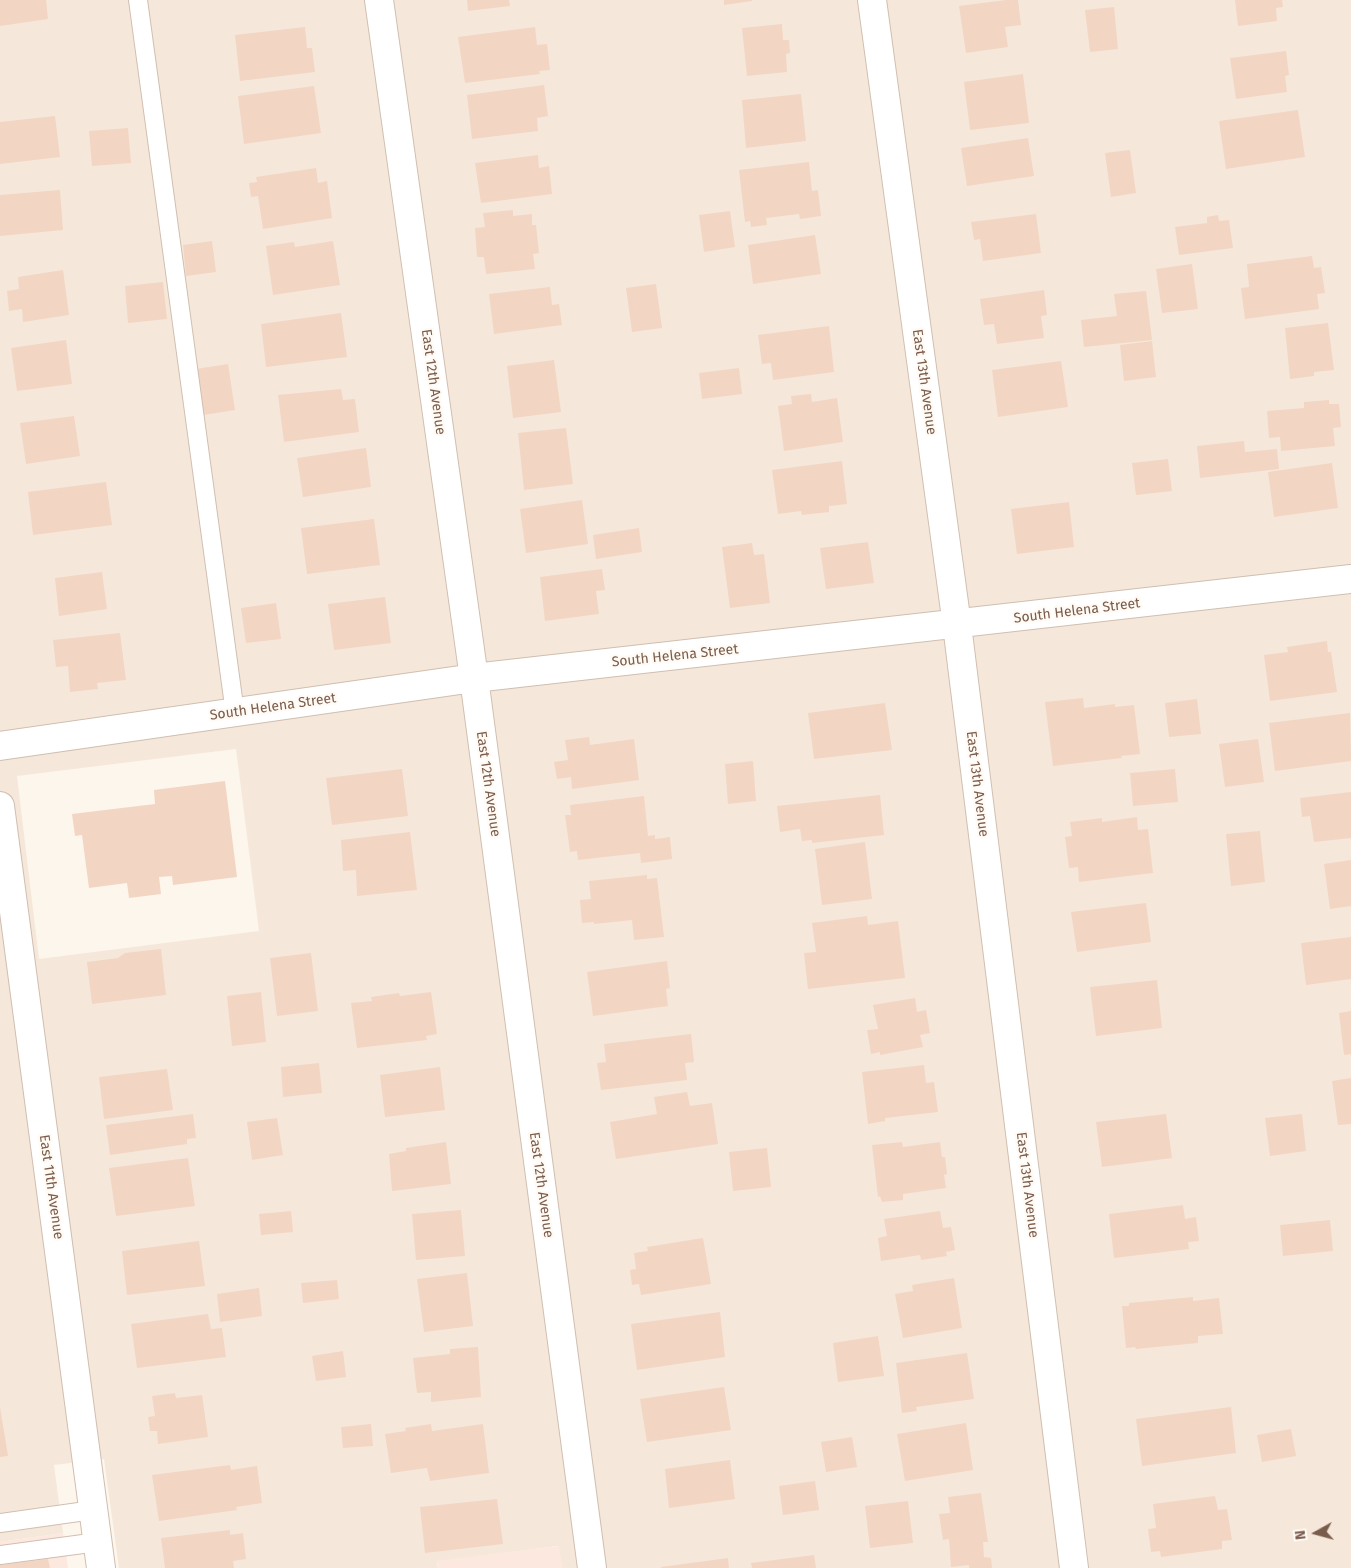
<!DOCTYPE html>
<style>
body{margin:0}
#map{position:relative;width:1351px;height:1568px;overflow:hidden;background:#fdf6ec;font-family:"Fira Sans",sans-serif}
canvas{display:block}
.north{position:absolute;left:1291px;top:1508px;width:50px;height:50px;-webkit-text-stroke:4px #fffaf3;paint-order:stroke;rotate:263deg;font-size:14px;font-weight:700;line-height:20px;text-align:center;color:#7a5c4d}
.north::after{content:'';display:block;margin:auto;width:18px;height:22px;background:#7a5c4d;clip-path:polygon(50% 0,100% 100%,50% 72%,0 100%)}
</style>
<div id="map">
<canvas width="1351" height="1568"></canvas>
<div class="north">N</div>
</div>
<script>
const ctx = document.querySelector('canvas').getContext('2d');
ctx.lineJoin = 'round';
function paint(path, color) {
  ctx.fillStyle = color;
  ctx.fill(path, 'evenodd');
}
function poly(rows) {
  const path = new Path2D();
  for (const r of rows) {
    path.moveTo(r[0], r[1]);
    for (let i = 2; i < r.length; i += 2) path.lineTo(r[i], r[i + 1]);
  }
  return path;
}
function stroke(path, color, width, dash) {
  ctx.strokeStyle = color;
  ctx.lineWidth = width;
  ctx.lineCap = dash ? 'butt' : 'round';
  ctx.setLineDash(dash || []);
  ctx.stroke(path);
}
function drawText(font, color, halo, rows, align = 'center') {
  ctx.font = font + ' "Fira Sans",sans-serif';
  ctx.lineWidth = 4.5;
  ctx.setLineDash([]);
  ctx.textBaseline = 'middle';
  ctx.strokeStyle = halo;
  ctx.fillStyle = color;
  for (const [text, x, y, turn = 0] of rows) {
    ctx.save();
    ctx.translate(x, y);
    ctx.rotate((+turn || 0) * Math.PI / 180);
    ctx.textAlign = isNaN(turn) ? turn : align;
    if (halo) ctx.strokeText(text, 0, 0);
    ctx.fillText(text, 0, 0);
    ctx.restore();
  }
}
const residential = poly([
 [0,0,1351,0,1351,1568,562,1568,558,1546,437,1562,438,1568,119,1568,104,1459,54,1465,63,1533,0,1542],
 [236,749,259,931,39,959,17,776]
]);
const commercial = poly([
 [63,1533,68,1568,0,1568,0,1542],
 [559,1546,562,1568,438,1568,437,1561]
]);
const building = poly([
 [0,0,46,0,48,19,0,26],
 [467,0,509,0,510,6,468,11],
 [724,0,752,0,752,1,724,5],
 [1006,0,1018,0,1021,25,1005,27,1008,47,966,53,959,6],
 [1235,0,1282,0,1283,7,1276,8,1277,21,1238,26],
 [1114,7,1118,49,1090,52,1085,10],
 [782,24,783,40,789,40,790,53,786,54,787,72,747,76,742,28],
 [305,27,307,48,312,48,315,72,240,81,235,35],
 [535,27,537,45,547,44,550,70,539,71,540,74,465,83,458,37],
 [1286,51,1289,75,1285,76,1287,92,1236,99,1230,58],
 [1023,74,1029,123,970,130,964,82],
 [544,85,548,116,537,118,538,131,472,139,467,95],
 [314,86,321,133,244,144,238,96],
 [801,94,806,141,746,148,742,100],
 [1298,110,1305,157,1226,169,1219,121],
 [55,116,60,157,0,164,0,122],
 [128,128,131,163,92,166,89,131],
 [1028,138,1034,176,967,186,961,148],
 [1130,150,1136,193,1111,197,1105,153],
 [538,155,539,168,549,166,552,194,481,203,475,163],
 [809,162,812,191,818,190,821,216,800,219,799,214,766,218,767,225,751,227,750,221,745,222,739,170],
 [316,168,318,183,327,181,332,218,263,229,258,196,251,197,249,183,257,182,256,177],
 [60,190,63,230,0,236,0,195],
 [513,210,513,216,532,214,532,225,536,225,539,253,533,254,535,269,486,274,484,257,477,257,475,228,485,227,483,213],
 [730,211,735,247,704,252,699,215],
 [1036,214,1041,253,983,261,980,239,974,240,971,222],
 [1218,215,1219,221,1229,220,1233,248,1179,255,1175,227,1207,223,1207,217],
 [815,235,821,274,753,284,748,245],
 [212,241,216,272,186,276,183,245],
 [333,241,340,285,273,295,266,246,294,242,295,247],
 [1312,256,1314,268,1321,267,1325,293,1317,294,1319,309,1245,319,1241,288,1249,287,1247,264],
 [1192,264,1198,309,1162,313,1156,269],
 [63,270,69,315,23,322,22,309,9,311,7,291,19,289,18,277],
 [163,282,167,319,128,323,125,286],
 [656,284,662,328,632,332,626,288],
 [550,287,552,305,559,304,562,325,494,334,489,294],
 [1044,290,1047,315,1041,316,1044,338,997,344,994,324,984,325,980,299],
 [1146,291,1152,340,1084,347,1081,320,1117,316,1114,294],
 [341,313,347,357,266,367,261,324],
 [1328,323,1334,370,1314,372,1314,376,1290,379,1285,328],
 [829,326,834,372,773,380,771,363,762,364,758,335],
 [66,340,72,384,17,391,11,348],
 [1152,341,1156,377,1124,381,1120,345],
 [554,360,561,412,513,418,507,366],
 [1061,361,1068,407,998,417,992,370],
 [228,364,235,410,197,416,190,370],
 [739,368,742,394,702,399,699,373],
 [341,389,343,400,355,399,359,432,284,442,278,395],
 [811,394,812,402,837,398,843,442,784,451,778,406,792,404,791,396],
 [1329,400,1329,404,1339,404,1341,427,1333,428,1335,446,1281,451,1280,437,1269,438,1267,411,1304,408,1304,402],
 [74,416,80,456,26,464,20,423],
 [566,428,573,484,524,490,518,433],
 [1244,441,1245,452,1277,449,1279,469,1200,478,1197,446],
 [366,448,371,487,303,497,297,458],
 [1168,459,1172,491,1136,495,1132,463],
 [842,461,847,504,829,506,829,512,802,515,801,511,778,514,772,470],
 [1332,463,1338,508,1274,517,1268,472],
 [106,482,112,525,33,535,28,492],
 [582,500,588,544,526,553,520,509],
 [1069,502,1074,547,1017,554,1011,509],
 [374,519,380,565,307,574,301,528],
 [639,528,642,552,596,559,593,535],
 [868,542,874,583,826,589,820,548],
 [752,543,754,555,764,554,770,603,730,608,722,547],
 [602,569,605,590,596,591,599,614,545,621,540,577],
 [102,572,107,609,59,616,55,578],
 [385,597,391,643,334,650,328,604],
 [276,603,281,639,246,643,241,608],
 [120,633,126,680,97,683,98,689,70,692,68,666,56,667,53,640],
 [1327,641,1328,652,1331,652,1337,692,1270,701,1264,655,1288,652,1287,647],
 [1083,698,1084,708,1115,704,1115,707,1134,705,1140,754,1121,756,1122,758,1053,766,1045,702],
 [1197,699,1201,734,1169,737,1165,703],
 [885,703,892,750,814,759,808,713],
 [1350,713,1351,761,1275,771,1269,723],
 [589,737,590,745,634,739,639,780,572,789,571,777,557,779,554,762,568,760,565,740],
 [1258,739,1264,782,1225,787,1219,744],
 [753,761,756,801,728,804,725,764],
 [402,769,408,816,332,825,326,778],
 [1175,769,1178,802,1133,806,1130,773],
 [225,781,237,877,173,885,172,876,159,877,161,894,129,898,127,883,89,888,82,835,75,836,72,814,155,804,154,790],
 [1351,792,1351,838,1314,842,1310,816,1302,817,1300,798],
 [880,795,884,835,812,843,812,840,802,841,800,829,780,832,777,806],
 [644,796,648,836,655,835,655,839,670,837,672,859,641,863,640,853,578,860,577,851,570,852,565,815,571,815,570,805],
 [1137,817,1138,830,1148,829,1153,873,1079,882,1078,867,1069,868,1065,837,1072,836,1070,822,1102,818,1102,822],
 [1260,831,1265,882,1231,886,1226,834],
 [410,832,417,890,357,896,356,870,343,871,341,840],
 [865,842,872,899,822,905,815,849],
 [1351,860,1351,906,1330,909,1324,864],
 [647,875,647,879,657,878,664,937,634,940,632,920,594,924,594,922,582,923,580,900,591,899,589,881],
 [1146,903,1151,942,1077,952,1071,912],
 [867,916,868,925,898,921,905,978,808,989,804,953,816,952,812,923],
 [1351,937,1351,979,1306,985,1301,943],
 [161,949,166,995,92,1004,87,962,118,958,125,953],
 [311,953,318,1011,277,1016,270,958],
 [667,961,670,988,666,989,668,1006,593,1016,587,972],
 [1157,980,1162,1028,1096,1036,1090,987],
 [261,992,266,1042,232,1046,227,996],
 [431,992,437,1034,426,1036,427,1040,357,1048,351,1003,372,1001,371,997,399,993,400,996],
 [915,998,917,1012,926,1010,930,1033,920,1035,923,1047,880,1055,880,1052,871,1054,867,1030,878,1029,873,1005],
 [1351,1011,1351,1054,1344,1055,1339,1013],
 [691,1034,694,1062,685,1063,687,1080,601,1090,597,1063,606,1062,604,1044],
 [319,1063,322,1093,283,1097,281,1067],
 [924,1065,926,1083,934,1082,938,1112,885,1118,885,1121,868,1124,862,1072],
 [440,1067,445,1110,385,1117,380,1075],
 [167,1069,173,1110,104,1119,99,1077],
 [1351,1078,1351,1124,1338,1125,1332,1081],
 [687,1092,690,1106,712,1103,718,1144,616,1159,610,1122,657,1114,654,1097],
 [193,1114,196,1138,187,1139,187,1144,110,1155,106,1125],
 [1166,1114,1172,1158,1102,1167,1096,1122],
 [1302,1114,1306,1151,1270,1156,1265,1118],
 [277,1118,283,1155,252,1160,247,1122],
 [446,1142,451,1184,392,1191,389,1154,406,1151,406,1148],
 [902,1142,903,1147,940,1142,942,1157,945,1157,947,1174,944,1175,946,1188,903,1194,903,1200,882,1202,880,1196,878,1197,872,1145],
 [767,1148,771,1187,733,1191,729,1152],
 [188,1158,195,1206,116,1216,109,1168],
 [1183,1205,1185,1219,1196,1217,1199,1241,1188,1242,1189,1249,1114,1258,1109,1214],
 [461,1210,465,1256,416,1260,412,1214],
 [291,1211,293,1232,261,1235,259,1214],
 [940,1211,943,1228,951,1227,955,1250,946,1252,947,1256,921,1260,920,1255,881,1261,878,1238,887,1236,884,1219],
 [1330,1220,1333,1251,1283,1256,1280,1225],
 [703,1238,711,1284,641,1295,639,1284,632,1285,630,1270,636,1269,634,1253,648,1251,647,1247],
 [199,1241,205,1286,127,1295,122,1251],
 [467,1273,473,1326,424,1332,417,1279],
 [954,1278,962,1328,903,1338,895,1294,913,1291,912,1285],
 [337,1280,339,1299,303,1303,301,1283],
 [259,1288,262,1316,220,1322,217,1294],
 [1193,1297,1193,1301,1219,1298,1223,1334,1198,1336,1198,1343,1136,1349,1135,1347,1126,1348,1122,1306,1129,1306,1129,1303],
 [720,1312,725,1357,637,1370,631,1324],
 [208,1314,211,1329,222,1328,226,1357,137,1368,131,1324],
 [878,1336,884,1376,838,1382,833,1343],
 [478,1347,481,1397,431,1402,431,1392,417,1393,413,1358,450,1354,450,1349],
 [343,1351,346,1377,316,1381,312,1356],
 [967,1353,974,1399,916,1407,917,1411,902,1413,896,1363],
 [724,1387,731,1430,647,1442,640,1399],
 [175,1393,176,1398,202,1395,208,1437,158,1444,157,1431,150,1431,148,1417,155,1416,152,1396],
 [0,1407,8,1456,0,1457],
 [1231,1407,1236,1453,1142,1466,1136,1419],
 [966,1423,973,1470,905,1481,897,1434],
 [371,1424,373,1446,343,1448,341,1427],
 [431,1424,432,1431,483,1424,489,1473,430,1481,427,1468,391,1473,385,1434,406,1431,405,1428],
 [1291,1429,1296,1456,1262,1462,1257,1435],
 [852,1437,857,1467,826,1472,821,1442],
 [730,1460,735,1499,669,1508,665,1469],
 [230,1465,231,1470,257,1466,262,1503,236,1507,237,1510,159,1521,152,1475],
 [815,1481,819,1510,783,1515,779,1486],
 [981,1493,988,1542,983,1542,984,1557,991,1558,992,1568,969,1568,969,1565,951,1567,949,1539,943,1540,939,1514,950,1513,948,1497],
 [1215,1496,1218,1510,1227,1509,1232,1540,1222,1541,1222,1549,1161,1557,1160,1551,1151,1552,1148,1529,1156,1528,1153,1504],
 [497,1499,503,1544,425,1553,420,1507],
 [908,1501,913,1543,870,1548,865,1506],
 [230,1530,230,1535,243,1533,246,1559,233,1561,234,1568,165,1568,161,1538],
 [814,1555,816,1568,752,1568,751,1563],
 [728,1558,729,1568,661,1568,661,1567],
 [48,1559,50,1568,0,1568,0,1565]
]);
const lane = poly([
 [138,0,235,713],
 [0,1523,93,1510],
 [0,1555,98,1542]
]);
const street = poly([
 [379,0,474,678,592,1568],
 [872,0,957,625,1074,1568],
 [0,746,474,678,1351,579],
 [0,806,101,1568]
]);
const streetNames = [
 ["East 12th Avenue",433,382,82],
 ["East 13th Avenue",924,382,82],
 ["South Helena Street",1077,611,-7],
 ["South Helena Street",675,656,-6],
 ["South Helena Street",273,707,-8],
 ["East 12th Avenue",488,784,82],
 ["East 13th Avenue",977,784,83],
 ["East 12th Avenue",541,1185,82],
 ["East 13th Avenue",1027,1185,83],
 ["East 11th Avenue",51,1187,82]
];
paint(residential, '#f5e8da');
paint(commercial, '#fde8e0');
paint(building, '#f3d5c3');
stroke(lane, '#d1beb0', 20);
stroke(street, '#d1beb0', 30);
stroke(lane, '#fff', 18);
stroke(street, '#fff', 28);
drawText('14px', '#7a5c4d', '#fffaf3', streetNames);
</script>
